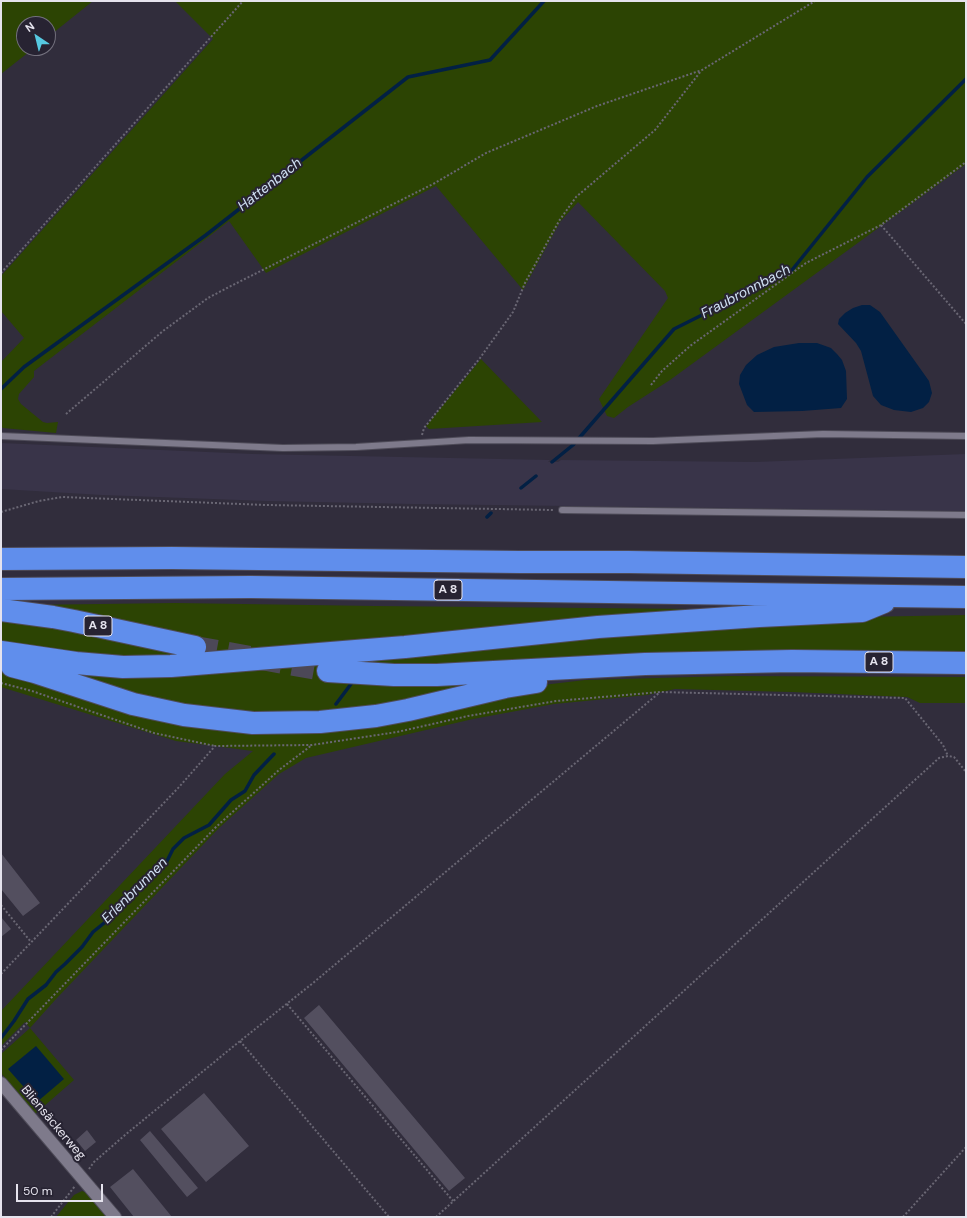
<!DOCTYPE html>
<meta charset="utf-8">
<style>
body{margin:0}
#map{position:relative;width:967px;height:1218px;overflow:hidden;background:#312d3c;font-family:"DM Sans",sans-serif}
canvas{display:block}
.frame{position:absolute;inset:0;border:2px solid #e5e3ed;pointer-events:none}
.north{position:absolute;left:16px;top:16px;width:40px;height:40px;box-sizing:border-box;background:#272332;border:1px solid #73707d;border-radius:50%;rotate:325deg;font-size:11px;font-weight:700;line-height:16px;text-align:center;color:#e5e3ed}
.north::after{content:'';display:block;margin:auto;width:14px;height:18px;background:#56c9e1;clip-path:polygon(50% 0,100% 100%,50% 72%,0 100%)}
.scale{position:absolute;left:16px;top:1184px;width:87px;height:18px;box-sizing:border-box;border:2px solid #e5e3ed;border-top:0;padding-left:5px;font-size:12px;line-height:14px;white-space:nowrap;color:#e5e3ed;-webkit-text-stroke:3px #272332;paint-order:stroke}
</style>
<div id="map">
<canvas width="967" height="1218"></canvas>
<div class="frame"></div>
<div class="north">N</div>
<div class="scale">50 m</div>
</div>
<script>
const ctx = document.querySelector('canvas').getContext('2d');
ctx.lineJoin = 'round';
function paint(path, color) {
  ctx.fillStyle = color;
  ctx.fill(path, 'evenodd');
}
function poly(rows) {
  const path = new Path2D();
  for (const r of rows) {
    path.moveTo(r[0], r[1]);
    for (let i = 2; i < r.length; i += 2) path.lineTo(r[i], r[i + 1]);
  }
  return path;
}
function stroke(path, color, width, dash) {
  ctx.strokeStyle = color;
  ctx.lineWidth = width;
  ctx.lineCap = dash ? 'butt' : 'round';
  ctx.setLineDash(dash || []);
  ctx.stroke(path);
}
function drawText(font, color, halo, rows, align = 'center') {
  ctx.font = font + ' "DM Sans",sans-serif';
  ctx.lineWidth = 4;
  ctx.setLineDash([]);
  ctx.textBaseline = 'middle';
  ctx.strokeStyle = halo;
  ctx.fillStyle = color;
  for (const [text, x, y, turn = 0] of rows) {
    ctx.save();
    ctx.translate(x, y);
    ctx.rotate((+turn || 0) * Math.PI / 180);
    ctx.textAlign = isNaN(turn) ? turn : align;
    if (halo) ctx.strokeText(text, 0, 0);
    ctx.fillText(text, 0, 0);
    ctx.restore();
  }
}
const built = poly([
 [1,443,253,454,550,460,548,462,558,462,561,460,755,462,966,454,966,511,413,504,267,501,102,495,1,489]
]);
const green = poly([
 [1,1,93,1,48,37,48,24,24,24,24,48,34,48,1,74],
 [175,1,966,1,966,164,670,380,628,407,614,418,607,416,599,399,668,298,665,291,578,202,560,222,523,290,436,186,266,273,229,221,34,371,34,377,19,394,18,399,21,404,43,422,47,423,58,422,56,433,3,428,1,426,1,362,24,338,1,311,1,276,213,39],
 [481,359,542,422,429,429,426,426],
 [175,603,374,606,697,609,698,611,249,650,112,659,1,643,1,620,26,605],
 [966,615,966,656,501,678,333,715,184,710,50,667,808,618],
 [1,669,208,725,585,680,729,676,966,677,966,703,920,703,907,697,792,692,675,689,647,695,554,704,473,719,306,758,279,774,219,828,56,999,30,1028,74,1080,35,1114,1,1073,1,1054,30,1028,25,1022,1,1046,1,1011,225,774,253,751,176,741,1,687],
 [82,1191,87,1193,107,1217,56,1217,74,1195]
]);
const water = poly([
 [862,305,870,305,880,312,929,381,932,393,929,402,923,408,911,412,894,410,881,405,873,396,861,351,856,343,838,324,839,319,845,313,853,308],
 [799,343,817,343,831,348,837,354,842,360,846,371,847,399,841,408,802,411,754,412,747,405,739,384,740,375,746,365,757,355,774,347],
 [36,1046,64,1079,37,1102,8,1069]
]);
const stream = poly([
 [1,389,24,367,206,235,408,77,490,60,544,1],
 [552,462,573,445,674,329,792,270,867,177,966,79],
 [521,488,536,476],
 [487,517,491,513],
 [336,704,351,684],
 [1,1038,14,1021,28,999,46,985,56,972,65,964,82,947,93,932,109,919,122,902,166,863,173,849,184,838,209,825,231,800,245,791,254,775,274,754]
]);
const building = poly([
 [1,853,40,903,23,916,1,889],
 [1,917,11,929,1,937],
 [319,1005,465,1178,449,1191,304,1018],
 [204,1093,249,1146,206,1182,161,1129],
 [87,1130,96,1142,85,1151,76,1140],
 [150,1131,198,1188,187,1197,140,1140],
 [133,1169,172,1217,134,1217,110,1187]
]);
const motorwayTunnel = poly([
 [195,647,328,671]
]);
const path = poly([
 [881,225,966,324],
 [1,273,243,1],
 [651,385,662,371,690,346,806,263,881,225,966,162],
 [66,414,163,331,208,298,227,288,435,183,486,153,597,106,702,70,815,1],
 [422,435,424,428,480,358,513,312,525,283,559,221,576,197,655,130,701,71],
 [1,512,39,501,62,497,266,505,554,510],
 [1,683,32,691,154,733,215,746],
 [1,905,31,942],
 [1,974,180,786,215,746,312,745,397,732,468,716,556,701,660,692,905,698,943,745,948,756],
 [287,1004,453,1201],
 [240,1041,389,1217],
 [1,1050,216,827,279,770,312,745],
 [89,1169,94,1162,125,1135,240,1041,313,983,659,693],
 [51,1217,75,1186],
 [436,1217,939,758,948,756,954,757,966,772],
 [903,1217,966,1147]
]);
const service = poly([
 [1,436,283,448,356,447,469,440,653,441,823,434,966,436],
 [562,510,966,515]
]);
const minor = poly([
 [1,1083,115,1217]
]);
const motorway = poly([
 [1,559,172,558,519,562,629,562,966,567],
 [1,589,251,587,966,597],
 [1,610,53,617,74,621,195,647],
 [1,652,76,663,123,667,171,666,405,647,598,627,759,616,862,611,884,602],
 [12,666,35,672,133,704,184,715,253,723,320,722,376,716,408,710,505,687,536,682],
 [328,671,394,675,437,675,645,664,792,661,966,663]
]);
const shields = [
 [448,590,28],
 [98,626,28],
 [879,662,28]
];
const shieldNames = [
 ["A 8",448,590],
 ["A 8",98,626],
 ["A 8",879,662]
];
const streetNames = [
 ["Bliensäckerweg",53,1123,50]
];
const waterNames = [
 ["Hattenbach",270,185,-38],
 ["Fraubronnbach",746,292,-28],
 ["Erlenbrunnen",135,891,-45]
];
paint(built, '#393449');
paint(green, '#2c4403');
paint(water, '#022044');
stroke(stream, '#022044', 3.5);
paint(building, '#534f5f');
stroke(motorwayTunnel, '#4c4857', 22, [22, 11]);
stroke(service, '#4e4b58', 8);
stroke(minor, '#4e4b58', 14);
stroke(motorway, '#4e4b58', 24);
stroke(path, '#6a6774', 2, [2, 2]);
stroke(service, '#7e7a8b', 6);
stroke(minor, '#7e7a8b', 12);
stroke(motorway, '#608eec', 22);
for (const [x, y, w] of shields) {
  const box = new Path2D();
  box.roundRect(x - w / 2, y - 10, w, 20, 3);
  ctx.fillStyle = '#272332';
  ctx.fill(box);
  stroke(box, '#e5e3ed', 1);
}
drawText('bold 12px', '#e5e3ed', null, shieldNames);
drawText('13px', '#e5e3ed', '#272332', streetNames);
drawText('italic 14px', '#d0e0f3', '#272332', waterNames);
</script>
